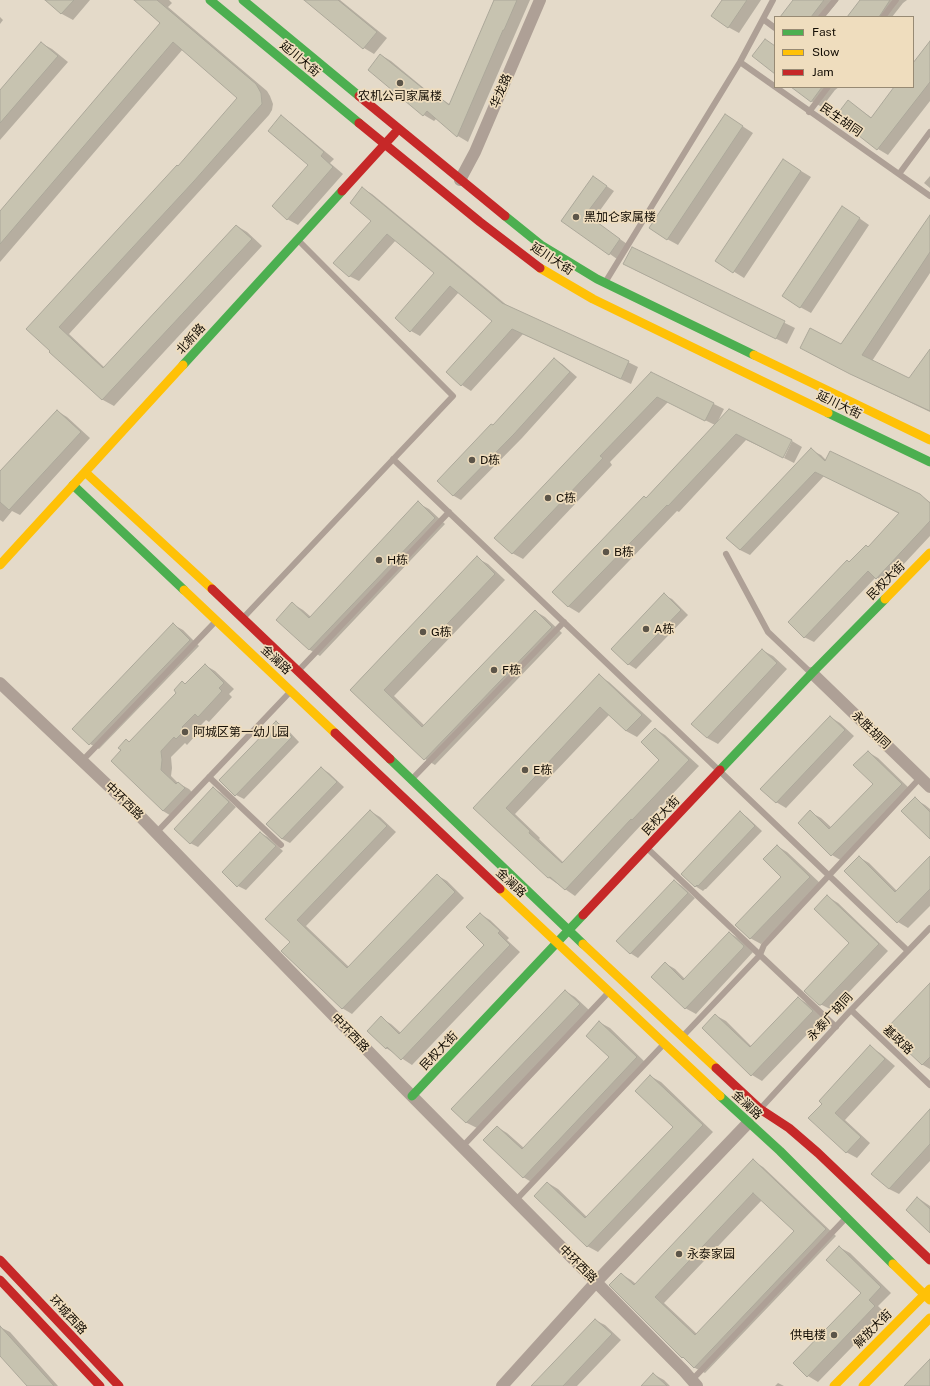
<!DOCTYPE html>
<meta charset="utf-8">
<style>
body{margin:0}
#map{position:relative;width:930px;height:1386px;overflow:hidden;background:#e4dac9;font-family:"Public Sans",sans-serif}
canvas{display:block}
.legend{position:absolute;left:774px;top:16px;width:140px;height:72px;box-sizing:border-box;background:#efddbe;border:1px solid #978a74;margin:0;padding:5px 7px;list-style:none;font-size:12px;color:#130d04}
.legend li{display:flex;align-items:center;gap:8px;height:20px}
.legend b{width:20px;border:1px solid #978a74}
</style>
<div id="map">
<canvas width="930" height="1386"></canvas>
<ul class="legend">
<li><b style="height:5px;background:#4caf50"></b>Fast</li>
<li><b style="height:5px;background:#ffc107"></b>Slow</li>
<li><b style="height:5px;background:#c62828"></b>Jam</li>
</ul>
</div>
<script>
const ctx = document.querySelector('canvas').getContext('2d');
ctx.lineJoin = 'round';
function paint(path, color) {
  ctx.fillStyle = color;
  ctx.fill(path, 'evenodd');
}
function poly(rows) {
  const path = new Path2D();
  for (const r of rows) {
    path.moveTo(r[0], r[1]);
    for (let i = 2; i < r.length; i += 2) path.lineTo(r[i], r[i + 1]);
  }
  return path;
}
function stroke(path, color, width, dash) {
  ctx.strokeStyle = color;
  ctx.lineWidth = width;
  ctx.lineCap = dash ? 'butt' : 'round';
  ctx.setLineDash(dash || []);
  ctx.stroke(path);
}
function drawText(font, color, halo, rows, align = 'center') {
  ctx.font = font + ' "Public Sans","Noto Sans SC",sans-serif';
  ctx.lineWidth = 3.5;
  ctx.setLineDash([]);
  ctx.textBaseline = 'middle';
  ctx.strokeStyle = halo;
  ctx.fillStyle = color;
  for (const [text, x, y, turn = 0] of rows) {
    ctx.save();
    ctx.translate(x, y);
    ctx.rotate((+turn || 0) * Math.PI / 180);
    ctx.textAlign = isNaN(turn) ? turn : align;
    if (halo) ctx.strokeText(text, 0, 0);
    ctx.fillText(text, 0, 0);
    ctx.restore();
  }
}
const shadow = poly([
 [52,0,90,0,73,20,62,14,50,3],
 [136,0,169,0,172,3,168,7,267,91,270,96,273,104,272,110,269,115,69,334,105,368,237,226,247,232,262,246,114,406,103,400,50,352,51,351,27,329,178,167,239,97,183,49,0,262,0,213,162,23],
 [305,0,340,0,387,38,374,54,364,48],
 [496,0,530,0,468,142,458,136,437,118,434,121,424,115,381,55,391,61,437,99,438,97,451,105],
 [723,0,761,0,739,33,728,27],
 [794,0,839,0,825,17,781,17],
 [862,0,907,0,903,3,892,17,848,17],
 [0,17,3,20,0,24],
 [41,43,52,49,68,62,0,140,0,91],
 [930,43,930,101,888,155,878,149,836,116,848,101,872,118,896,87,913,87,913,65],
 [793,87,839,87,835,90,822,107,811,101],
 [281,117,291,123,334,159,330,163,343,174,298,225,287,219,309,165],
 [736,122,753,133,678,245,667,239],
 [783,160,811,177,744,278,717,261],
 [930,176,930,188,924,183],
 [593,177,614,191,593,220,627,244,617,259,562,220],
 [363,189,372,194,509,307,628,362,638,367,631,384,523,334,471,391,462,385,494,321,459,292,420,336,411,331,436,273,396,240,359,281,349,276,373,221],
 [852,213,869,225,811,313,800,307],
 [930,217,930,273,872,361,910,380,930,351,930,412,861,379,841,345],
 [633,248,795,328,787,344,635,270],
 [554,359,562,364,577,377,522,438,461,500,454,496,438,481,494,426],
 [651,373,724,409,718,421,782,457,746,440,679,512,677,511,579,613,569,607,553,592,646,498,715,425,668,402,610,462,612,465,523,559,512,553],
 [57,411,67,417,90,438,20,515,12,511,3,522,0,520,0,473],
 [792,441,802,447,794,463,784,458],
 [811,450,821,455,826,460,919,495,930,502,930,536,886,583,876,577,814,642,804,637,850,563,868,547,900,514,824,476,750,555,740,550,728,538],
 [418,503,429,509,445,524,320,656,310,650,278,620,293,604,303,610,311,617],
 [477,558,488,564,505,580,394,696,425,726,535,611,545,617,562,633,435,765,425,759,351,689],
 [664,595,672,599,688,615,636,669,628,664],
 [174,625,183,630,199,646,99,749,90,744],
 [762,650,773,656,787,669,718,744,707,738],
 [205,665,215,671,234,689,229,694,232,697,209,722,206,720,192,734,195,736,187,745,185,743,171,757,172,768,171,776,178,783,189,789,195,795,173,817,163,811,123,750,127,740,130,742],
 [599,676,609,682,652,721,637,737,626,731,609,715,515,814,540,838,539,839,564,863,661,760,655,729,665,735,699,766,643,825,642,824,575,896,549,878,475,808],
 [830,717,840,723,854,736,786,808,776,802],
 [276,722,284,726,299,742,244,799,236,795],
 [868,752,878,758,911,790,842,861,832,855,799,823,810,812,821,818,832,828,874,784],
 [321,768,329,773,344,787,290,843,282,839],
 [213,788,221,793,236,807,198,847,190,843],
 [915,799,925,805,930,809,930,838],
 [370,811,380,817,396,832,306,926,349,967,437,875,447,881,464,898,352,1014,342,1008,291,942,267,919],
 [740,812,747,817,762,831,706,889,705,889,703,891,695,886],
 [260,833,268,837,283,851,246,890,238,886],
 [777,846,787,852,820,883,761,944,750,938,782,877],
 [859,857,869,863,897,891,930,858,930,906,908,928,898,922],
 [674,881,682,886,695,898,638,958,630,953],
 [828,897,838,903,888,951,832,1010,820,1004,851,943],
 [480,914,490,920,509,938,507,940,520,952,412,1065,386,1048,381,1018,391,1024,401,1033,486,945],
 [729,933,740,939,753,952,696,1014,685,1008,665,963,675,969,685,979],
 [930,985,930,1069,923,1065,886,1030],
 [565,991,575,997,589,1010,477,1128,467,1123,453,1109],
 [798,998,808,1004,823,1018,762,1081,752,1075,715,1015,726,1021,752,1047],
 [599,1022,610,1028,647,1064,533,1183,523,1177,497,1127,507,1133,524,1148,610,1057],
 [870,1047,880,1053,895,1066,845,1120,870,1143,857,1158,846,1152,823,1104],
 [650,1076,661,1082,713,1132,598,1252,587,1246,548,1183,558,1189,588,1218,674,1127],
 [930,1111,930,1161,899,1194,889,1189],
 [753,1161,763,1167,836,1236,705,1373,695,1368,683,1357,611,1285,621,1274,631,1280,636,1284],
 [762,1200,795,1231,697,1334,664,1303],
 [918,1198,930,1206,930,1231],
 [839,1247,850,1253,891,1293,878,1306,885,1313,818,1382,808,1376,795,1363,862,1293],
 [595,1320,605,1325,621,1340,577,1386,532,1386],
 [0,1327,10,1332,58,1386,28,1386,0,1355],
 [653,1374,664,1380,670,1386,642,1386],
 [778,1383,784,1386,775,1386]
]);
const building = poly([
 [45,0,74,0,61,14,45,0],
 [134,0,157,0,256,84,261,93,262,104,194,181,59,327,103,368,236,225,252,239,102,400,49,352,50,351,26,329,177,165,178,166,237,98,173,42,0,244,0,211,160,23,134,0],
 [304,0,338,0,377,32,363,49,304,0],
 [494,0,517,0,504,30,503,30,457,137,427,111,423,116,368,70,380,54,436,99,438,96,449,105,494,0],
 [722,0,747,0,728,28,711,16,722,0],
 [793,0,824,0,811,17,780,17,793,0],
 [860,0,890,0,879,17,847,17,860,0],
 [765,39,775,46,775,74,752,56,765,39],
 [930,41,930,82,877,150,835,117,848,100,871,118,894,87,913,87,913,63,930,41],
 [41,42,58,56,0,123,0,90,41,42],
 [791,87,822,87,811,102,791,87],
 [725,114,743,126,667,240,649,228,725,114],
 [281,115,324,152,321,156,333,167,287,220,272,206,308,165,268,131,281,115],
 [783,159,801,171,733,273,715,261,783,159],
 [593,176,607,186,586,214,620,239,609,255,561,221,593,176],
 [362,187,502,303,629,361,621,379,512,329,461,386,446,372,492,321,450,286,410,332,395,318,434,273,387,234,349,277,333,263,371,221,350,203,362,187],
 [842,206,860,218,800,308,782,296,842,206],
 [930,215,930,252,862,355,909,378,930,349,930,411,850,374,800,348,810,328,841,344,930,215],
 [632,247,785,321,776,339,623,264,632,247],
 [554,358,570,372,514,434,453,496,437,481,491,424,493,425,554,358],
 [651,372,714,403,705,421,657,397,600,456,603,458,512,554,494,538,651,372],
 [729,409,792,440,783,458,736,434,668,506,667,505,568,607,552,592,644,496,646,498,729,409],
 [57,410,81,432,9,510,0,502,0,471,57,410],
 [811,448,825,461,830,451,920,494,930,503,930,521,876,579,868,571,804,638,788,622,847,560,849,562,866,545,868,547,899,513,815,472,740,550,726,538,811,448],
 [418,501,435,518,309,650,276,620,292,602,309,618,418,501],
 [477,556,495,574,384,690,422,727,535,610,552,627,424,760,350,690,477,556],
 [664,593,681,610,628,665,611,649,664,593],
 [173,623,190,640,89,745,72,729,173,623],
 [762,649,777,663,707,738,691,724,762,649],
 [205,664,224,683,219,688,222,691,198,717,195,714,182,727,185,730,176,739,174,737,161,751,162,760,161,770,176,784,178,782,185,788,163,811,111,761,121,750,118,748,126,739,129,742,176,693,174,690,182,681,185,684,205,664],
 [599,674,642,715,626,731,600,707,506,808,530,831,529,833,562,863,659,760,641,742,655,728,689,760,632,820,631,819,565,890,550,877,548,878,473,808,599,674],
 [830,716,845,730,776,803,760,789,830,716],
 [276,721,292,737,235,796,219,780,276,721],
 [868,751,902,784,831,856,798,823,810,810,829,829,873,784,853,765,868,751],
 [321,767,337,782,282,839,266,824,321,767],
 [213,787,229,802,190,844,174,829,213,787],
 [915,797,930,812,930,839,901,811,915,797],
 [370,810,387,826,297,920,347,968,437,874,455,892,342,1009,281,951,290,942,265,919,370,810],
 [740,811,755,826,698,886,697,885,695,887,681,874,740,811],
 [260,832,276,846,237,887,222,872,260,832],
 [777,845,810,877,750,939,735,925,781,877,763,859,777,845],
 [859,856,895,892,930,856,930,889,897,923,844,871,859,856],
 [674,880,688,893,630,954,616,941,674,880],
 [827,895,879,944,821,1005,819,1005,804,991,849,943,814,909,827,895],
 [480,913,500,931,498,933,510,945,401,1060,387,1047,386,1049,367,1031,381,1016,399,1034,484,945,466,927,480,913],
 [729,932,744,946,743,948,685,1009,651,977,665,962,683,980,729,932],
 [930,983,930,1057,922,1065,885,1030,930,983],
 [565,990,580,1004,466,1123,451,1109,565,990],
 [798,997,813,1011,751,1076,702,1028,715,1014,750,1047,798,997],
 [599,1021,637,1057,523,1178,483,1140,497,1126,522,1149,609,1057,586,1036,599,1021],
 [870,1045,885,1059,835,1113,861,1137,846,1153,808,1118,822,1104,819,1101,870,1045],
 [650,1075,703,1125,587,1247,534,1196,547,1182,585,1218,673,1127,635,1091,650,1075],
 [930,1109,930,1144,889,1189,871,1174,930,1109],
 [753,1159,826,1229,694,1368,683,1357,682,1358,609,1285,621,1273,634,1285,753,1159],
 [753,1193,794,1231,695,1335,655,1297,753,1193],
 [917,1197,930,1209,930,1233,906,1210,917,1197],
 [839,1246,881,1287,869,1300,875,1306,807,1377,793,1363,861,1293,826,1260,839,1246],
 [595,1319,612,1334,563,1386,531,1386,595,1319],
 [0,1326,54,1386,27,1386,0,1356,0,1326],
 [930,1359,930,1386,904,1386,930,1359],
 [653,1373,667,1386,641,1386,653,1373]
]);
const lane = poly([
 [821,17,835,0],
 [883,17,896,0],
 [763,19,775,28],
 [740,62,930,196],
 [809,112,828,87],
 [899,174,930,132],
 [606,281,740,62,773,0],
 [393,459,908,951],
 [726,554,768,632,810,672],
 [244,617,453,396,299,241],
 [299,670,449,512],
 [82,761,215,622],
 [209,777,281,845],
 [412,779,564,622],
 [156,833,290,692],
 [648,849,836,1027],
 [851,1010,930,1085],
 [683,1036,760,955,764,945,920,778],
 [761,1108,851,1010,930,928],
 [462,1147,608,993],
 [516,1200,663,1045],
 [692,1380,845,1219]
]);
const street = poly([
 [460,180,475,152,540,0],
 [812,673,930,787],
 [0,683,136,812,402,1086,684,1371,697,1386],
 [502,1386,596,1282,748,1123]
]);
const fast = poly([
 [210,0,359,123],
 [243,0,359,96],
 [505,216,541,245,597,279,754,355],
 [183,365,342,191],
 [828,413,930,462],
 [73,485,184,590],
 [390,759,583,944],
 [720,770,812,673,885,599],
 [412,1096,583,915],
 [720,1096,780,1151,893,1264]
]);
const slow = poly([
 [540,268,593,299,828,413],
 [754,355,930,440],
 [85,472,212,589],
 [0,565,183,365],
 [184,590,335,733],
 [885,599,930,553],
 [500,889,720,1096],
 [583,944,716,1068],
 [893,1264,930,1300],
 [834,1386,930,1289],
 [863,1386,930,1318]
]);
const jam = poly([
 [359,96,505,216],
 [359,123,480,222,540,268],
 [342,191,395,133],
 [212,589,390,759],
 [335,733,500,889],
 [583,915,720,770],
 [716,1068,760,1109,789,1128,818,1153,930,1260],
 [0,1260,119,1386],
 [0,1280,100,1386]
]);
const markers = [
 [400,83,4,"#5c5549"],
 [576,217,4,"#5c5549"],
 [472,460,4,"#5c5549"],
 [548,498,4,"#5c5549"],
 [606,552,4,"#5c5549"],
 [379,560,4,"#5c5549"],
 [646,629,4,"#5c5549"],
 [423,632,4,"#5c5549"],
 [494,670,4,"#5c5549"],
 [185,732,4,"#5c5549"],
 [525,770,4,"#5c5549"],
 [679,1254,4,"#5c5549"],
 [834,1335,4,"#5c5549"]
];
const streetNames = [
 ["延川大街",300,59,40],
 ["华龙路",501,91,-67],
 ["民生胡同",841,120,35],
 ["延川大街",552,259,33],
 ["北新路",191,339,-48],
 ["延川大街",839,405,26],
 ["民权大街",886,581,-45],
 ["金澜路",276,660,43],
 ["永胜胡同",871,730,44],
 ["中环西路",124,801,44],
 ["民权大街",661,816,-47],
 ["金澜路",511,883,43],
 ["永泰广胡同",830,1017,-47],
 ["中环西路",350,1033,46],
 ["基政路",898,1040,43],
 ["民权大街",439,1051,-46],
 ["金澜路",747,1105,43],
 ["中环西路",578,1264,45],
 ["环城西路",68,1315,47],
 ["解放大街",873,1329,-45]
];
const poiNames = [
 ["农机公司家属楼",400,96,"center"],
 ["黑加仑家属楼",584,217],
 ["D栋",480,460],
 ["C栋",556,498],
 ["B栋",614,552],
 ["H栋",387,560],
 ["A栋",654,629],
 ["G栋",431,632],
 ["F栋",502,670],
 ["阿城区第一幼儿园",193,732],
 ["E栋",533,770],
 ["永泰家园",687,1254],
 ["供电楼",826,1335,"right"]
];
paint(shadow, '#0003');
paint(building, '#c7c3b0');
stroke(building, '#aca89a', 1);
stroke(lane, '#aea096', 6);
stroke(street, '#aea096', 12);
stroke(fast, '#4caf50', 9);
stroke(slow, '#ffc107', 9);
stroke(jam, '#c62828', 9);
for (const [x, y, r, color] of markers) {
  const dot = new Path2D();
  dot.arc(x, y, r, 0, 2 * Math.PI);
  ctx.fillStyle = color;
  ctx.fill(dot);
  stroke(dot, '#efddbe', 1.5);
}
drawText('12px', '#130d04', '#efddbe', streetNames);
drawText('12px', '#130d04', '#efddbe', poiNames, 'left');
</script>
